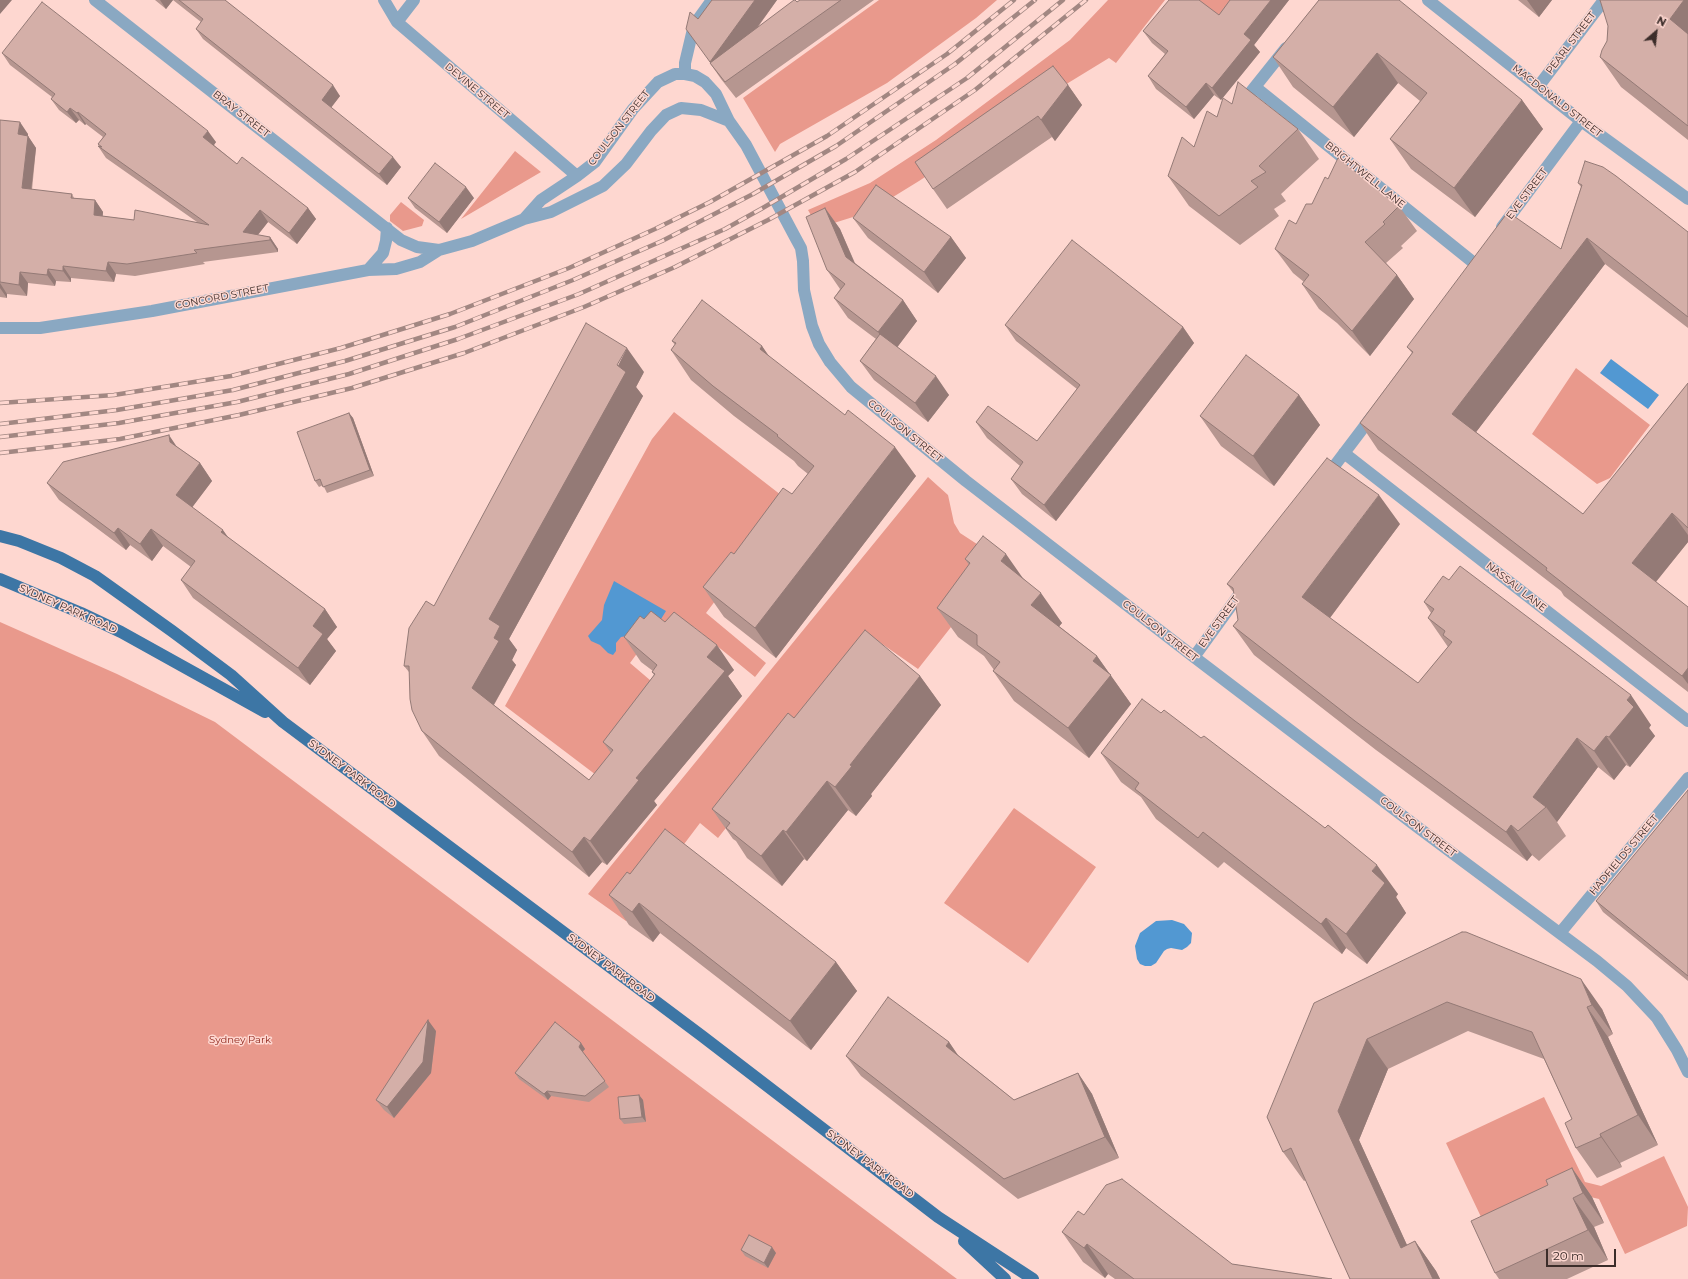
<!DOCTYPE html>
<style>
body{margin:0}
#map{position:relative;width:1688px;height:1279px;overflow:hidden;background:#fed7d0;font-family:Montserrat,sans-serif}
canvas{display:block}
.north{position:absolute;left:1636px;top:12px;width:40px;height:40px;-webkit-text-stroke:3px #fed7d0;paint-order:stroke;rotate:28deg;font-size:11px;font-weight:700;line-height:16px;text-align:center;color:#3c2d2a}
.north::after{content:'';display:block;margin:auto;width:14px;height:18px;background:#3c2d2a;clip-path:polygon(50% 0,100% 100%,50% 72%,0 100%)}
.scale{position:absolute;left:1546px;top:1249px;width:70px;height:18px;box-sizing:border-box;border:2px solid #3c2d2a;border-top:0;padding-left:5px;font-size:12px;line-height:14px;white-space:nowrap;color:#3c2d2a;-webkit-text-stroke:3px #fed7d0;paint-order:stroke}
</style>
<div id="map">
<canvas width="1688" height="1279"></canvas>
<div class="north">N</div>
<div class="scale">20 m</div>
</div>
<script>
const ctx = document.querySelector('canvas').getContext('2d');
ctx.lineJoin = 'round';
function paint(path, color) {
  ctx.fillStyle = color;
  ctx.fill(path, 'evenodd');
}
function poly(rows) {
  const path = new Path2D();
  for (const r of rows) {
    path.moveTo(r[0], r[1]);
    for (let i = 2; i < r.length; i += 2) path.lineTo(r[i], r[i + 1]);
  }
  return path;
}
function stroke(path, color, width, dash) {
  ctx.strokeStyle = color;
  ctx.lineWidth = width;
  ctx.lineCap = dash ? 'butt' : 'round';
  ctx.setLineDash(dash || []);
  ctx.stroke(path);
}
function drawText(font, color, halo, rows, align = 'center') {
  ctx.font = font + ' Montserrat,sans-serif';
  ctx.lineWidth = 3;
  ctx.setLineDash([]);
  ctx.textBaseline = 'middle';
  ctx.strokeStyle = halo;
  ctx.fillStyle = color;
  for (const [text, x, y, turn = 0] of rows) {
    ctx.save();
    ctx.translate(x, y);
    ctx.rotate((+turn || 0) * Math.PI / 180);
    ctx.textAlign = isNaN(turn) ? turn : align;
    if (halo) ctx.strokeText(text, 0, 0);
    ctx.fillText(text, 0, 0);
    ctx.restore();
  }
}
const green = poly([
 [879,0,997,0,976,18,887,83,780,144,775,152,743,98],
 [1108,0,1165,0,1116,63,1109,58,1055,91,919,181,880,205,853,217,818,228,808,210,870,183,936,140,1070,40],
 [1195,0,1234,0,1219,19],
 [515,151,541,172,461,219],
 [401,202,424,220,422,226,403,231,390,221,390,215],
 [1576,368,1650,425,1610,478,1597,484,1532,434],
 [674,412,790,502,706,613,766,663,755,677,694,627,667,631,647,640,630,663,664,692,600,778,505,706,652,439],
 [928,477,948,495,954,523,960,533,1003,561,918,669,875,639,718,838,700,823,626,921,588,894],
 [0,622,117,674,215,722,957,1279,0,1279],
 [1014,808,1096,867,1028,963,944,903],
 [1544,1097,1585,1182,1601,1186,1664,1156,1688,1207,1687,1226,1625,1254,1599,1199,1582,1195,1491,1238,1446,1143]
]);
const water = poly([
 [1611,359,1659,395,1648,409,1600,373],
 [614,581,666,611,658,624,633,635,621,637,616,643,616,651,613,655,608,653,600,645,591,641,588,636,602,620,604,605],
 [1172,920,1184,924,1192,933,1191,943,1187,947,1182,950,1171,948,1167,949,1164,951,1156,963,1151,966,1145,966,1140,964,1137,959,1135,946,1140,933,1156,921]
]);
const minor = poly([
 [95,0,401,240,417,247,439,250],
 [384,0,397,22,577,176],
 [1428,0,1581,121,1688,199],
 [397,22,414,0],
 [685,74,685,63,694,25,712,0],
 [1255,87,1474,263],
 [1538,87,1604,0],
 [1250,93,1286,48],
 [524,219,541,200,577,176,595,162,633,109,658,82,675,74,685,74,695,76,705,82,716,94,729,121,746,145,795,237,801,248,803,261,804,290,812,326,819,344,830,362,851,387,966,481,1194,657,1420,829,1597,961,1627,986,1657,1018,1677,1050,1688,1072],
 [1502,227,1581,121],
 [368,270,383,253,386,241,387,228],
 [0,328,40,328,152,311,368,270,396,269,420,262,439,250,472,241,524,219,551,212,603,186,626,164,651,131,666,115,681,108,701,110,729,121],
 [1344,453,1688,721],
 [1326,477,1373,415],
 [1194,657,1244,588],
 [1560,933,1688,778]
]);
const major = poly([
 [0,536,19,541,61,558,95,576,172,631,231,675,283,722,702,1036,938,1217,1033,1279],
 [0,579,81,613,121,632,265,712],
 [964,1241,1005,1279]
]);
const rail = poly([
 [0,403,114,395,231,376,341,348,450,314,569,268,655,229,710,202,827,136,947,54,1014,0],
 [0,424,117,410,233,390,345,361,455,327,573,280,662,241,753,194,836,146,955,64,1035,0],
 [0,437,119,423,237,402,349,374,458,339,579,294,725,229,761,209,846,159,967,78,1063,0],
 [0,453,120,439,239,415,352,388,464,353,584,307,675,267,768,220,855,172,975,90,1086,0]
]);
const wall = poly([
 [155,0,173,0,166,9],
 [173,0,225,0,340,96,331,108,401,167,387,185,203,39,196,29,201,22],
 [712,0,777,0,758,27,800,0,874,0,736,98,721,79,710,63,698,19],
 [1230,0,1289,0,1254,45,1260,52,1221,100,1214,95,1194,119,1156,89,1148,76,1165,54,1152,43,1143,31,1219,15],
 [1319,0,1522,100,1543,129,1475,217,1411,169,1390,139,1420,101,1398,83,1354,137,1293,87,1273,57],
 [1518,0,1552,0,1539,17],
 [1688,0,1688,140,1621,87,1600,57,1607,41,1608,26],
 [2,53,216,142,214,145,237,164,308,208,316,219,297,244,268,222,258,235,270,237,278,249,278,252,203,262,205,264,135,276,116,274,114,282,71,278,71,282,56,281,55,286,28,283,27,296,7,294,7,298,0,297,0,120,28,134,28,136,36,148,32,190,72,194,74,198,95,200,103,212,102,216,134,220,197,222,106,158,98,146,100,146,98,144,103,137,86,124,85,125,79,120,76,123,59,110,51,99,52,97,10,65],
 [1068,85,1082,105,1055,141,1052,137,947,209,933,189],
 [1232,104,1298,129,1319,159,1281,194,1286,201,1274,209,1279,216,1240,245,1189,206,1168,176,1194,147,1217,117],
 [1328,179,1399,206,1417,231,1401,246,1403,248,1386,263,1397,275,1414,299,1370,356,1337,323,1319,309,1302,284,1304,282,1293,273,1275,249,1312,204],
 [1578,183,1688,232,1688,328,1605,264,1476,432,1583,514,1688,383,1688,542,1656,582,1688,607,1688,692,1564,596,1561,591,1378,450,1360,423,1412,353,1407,347,1561,249,1581,187],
 [408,198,474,198,447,233,415,208],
 [825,208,840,229,855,263,903,300,917,321,897,347,949,395,928,422,874,380,860,361,876,339,848,318,834,298,840,289,827,270],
 [853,218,951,237,966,258,938,293,868,238],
 [1005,325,1183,327,1194,343,1056,521,1022,494,1011,479,1020,466,987,438,976,422,1037,441,1077,389,1016,341],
 [672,341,762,346,768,356,916,476,776,658,724,617,703,587,734,554,792,494,808,474,798,466,794,461,734,416,691,380,671,350,675,345],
 [644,372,636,387,643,396,509,639,517,650,512,660,516,665,494,705,589,780,611,753,603,742,654,675,652,672,653,671,641,662,624,637,644,619,665,622,734,670,728,676,742,696,654,801,657,805,607,865,602,862,589,877,439,756,422,731,409,672,404,666,434,606],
 [1299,395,1320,425,1274,486,1221,446,1200,416],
 [349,413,353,418,374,476,327,493,323,485,319,487,315,481],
 [176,446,200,463,212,481,192,507,229,538,325,609,337,627,327,639,336,651,310,685,193,598,181,580,191,567,163,546,152,561,130,545,126,550,59,500,47,483],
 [1400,524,1330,618,1418,683,1448,647,1428,618,1431,613,1424,602,1651,725,1649,728,1655,736,1630,767,1626,765,1614,780,1598,767,1557,822,1566,836,1539,861,1532,855,1527,861,1376,750,1254,655,1233,626,1238,620,1234,593,1227,584],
 [965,559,1024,579,1062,623,1059,626,1097,656,1131,704,1089,758,1014,701,993,671,994,670,984,656,958,637,937,608,969,565],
 [920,676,941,705,871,794,872,796,856,816,848,810,807,861,804,859,782,886,747,858,736,841,733,839,712,809,794,718],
 [1101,753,1398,894,1396,897,1406,913,1367,964,1346,948,1342,954,1224,862,1218,868,1156,819,1141,797,1121,782],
 [1688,790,1688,981,1603,912,1596,901],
 [630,874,836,962,857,991,811,1050,660,933,653,942,629,925,609,895],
 [1462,932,1602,1009,1613,1034,1608,1037,1658,1145,1620,1163,1622,1167,1597,1178,1576,1148,1572,1119,1544,1059,1468,1031,1388,1069,1359,1140,1407,1245,1415,1241,1436,1271,1440,1279,1350,1279,1306,1180,1304,1181,1283,1152,1267,1117],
 [436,1031,431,1073,394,1118,384,1110,376,1100],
 [949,1042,958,1055,1014,1100,1078,1073,1092,1094,1119,1158,1018,1199,861,1076,846,1056],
 [581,1043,585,1049,583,1052,609,1087,589,1102,551,1096,548,1100,519,1079,515,1073],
 [639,1095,643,1100,646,1122,624,1124,620,1119],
 [1572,1168,1592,1197,1604,1223,1594,1227,1608,1260,1567,1279,1499,1279,1495,1273],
 [1084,1215,1232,1264,1332,1279,1115,1279,1108,1274,1105,1278,1083,1262,1062,1232],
 [741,1250,776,1253,768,1268,745,1256]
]);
const shadedWall = poly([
 [0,0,12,0,0,14],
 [160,0,173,0,166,9],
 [755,0,777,0,721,77,710,62],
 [1271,0,1289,0,1254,45,1260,52,1221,100,1212,88,1244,34],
 [1527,0,1552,0,1539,17],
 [1684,0,1688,0,1688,45,1670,19],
 [1377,53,1398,83,1354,137,1333,107],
 [1206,83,1214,95,1194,119,1186,107],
 [333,85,340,96,329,110,322,100],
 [1068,85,1082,105,1055,141,1041,120],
 [1522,100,1543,129,1475,217,1454,188],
 [70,108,79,120,76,123,67,112],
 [78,112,86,124,85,125,77,113],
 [20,122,28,134,26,146,18,134],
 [208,131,216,142,211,149,203,137],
 [28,136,36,148,30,200,22,188],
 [393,157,401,167,387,185,379,174],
 [466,187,474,198,447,233,439,222],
 [95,200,103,212,102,227,94,215],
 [308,208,316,219,297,244,289,233],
 [825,208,840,229,861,278,846,257],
 [260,210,268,222,252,242,243,232],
 [270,237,278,249,278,252,270,240],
 [951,237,966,258,938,293,924,272],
 [1587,238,1605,264,1470,440,1452,414],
 [108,262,116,274,114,282,106,271],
 [63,266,71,278,71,282,63,271],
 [48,269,56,281,55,286,47,275],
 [20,272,28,283,27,296,19,285],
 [1397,275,1414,299,1370,356,1352,331],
 [0,283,7,294,7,298,0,288],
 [903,300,917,321,893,353,878,332],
 [1183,327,1194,343,1056,521,1044,505],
 [762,346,783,376,760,349],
 [627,348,644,372,636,387,643,396,509,639,517,650,512,660,516,665,489,713,472,688,494,638,489,619],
 [936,376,949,395,928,422,915,403],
 [1299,395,1320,425,1274,486,1253,456],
 [349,413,353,418,374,476,370,470],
 [169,435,181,453,170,442],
 [895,447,916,476,776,658,755,628],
 [200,463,212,481,188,513,176,495],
 [1379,495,1400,524,1323,627,1302,597],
 [1672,513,1688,535,1688,542,1650,589,1632,563],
 [118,528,130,545,126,550,114,533],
 [151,529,163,546,152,561,140,544],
 [223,530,235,547,221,532],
 [1006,554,1027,584,1001,561],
 [1041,593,1062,623,1052,635,1031,605],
 [325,609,337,627,327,639,336,651,310,685,298,668,313,626],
 [717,645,734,670,728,676,742,696,654,801,657,805,607,865,590,841,636,778,707,657],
 [1097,656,1131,704,1089,758,1068,728,1093,661],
 [1688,668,1688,684,1682,676],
 [920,676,941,705,871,794,872,796,856,816,835,787,850,765],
 [1631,695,1651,725,1649,728,1655,736,1630,767,1609,737,1627,700],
 [1606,736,1626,765,1614,780,1594,751],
 [1577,738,1598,767,1557,822,1546,807,1533,797],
 [827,781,848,810,807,861,786,832],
 [1511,825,1532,855,1527,861,1506,832],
 [783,830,804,859,782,886,761,856],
 [584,837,602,862,589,877,572,852],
 [1377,865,1398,894,1396,897,1406,913,1367,964,1346,934,1372,871],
 [639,903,660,933,653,942,632,912],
 [1326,918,1346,948,1342,954,1321,924],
 [836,962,857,991,811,1050,790,1021],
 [1581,979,1602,1009,1613,1034,1592,1005],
 [1587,1007,1608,1037,1658,1145,1638,1115],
 [428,1020,436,1031,431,1073,394,1118,387,1107],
 [1367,1039,1388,1069,1359,1140,1422,1278,1401,1248,1338,1111],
 [949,1042,963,1063,946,1046],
 [581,1043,585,1049,582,1052,579,1047],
 [1078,1073,1092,1094,1119,1158,1105,1137],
 [547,1091,551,1096,548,1100,544,1094],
 [639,1095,643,1100,646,1122,642,1117],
 [1600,1134,1620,1163,1622,1167,1601,1137],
 [1572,1168,1592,1197,1604,1223,1583,1193],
 [1573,1198,1594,1227,1608,1260,1588,1230],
 [1415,1241,1436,1271,1440,1279,1433,1279],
 [1087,1244,1108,1274,1105,1278,1084,1248],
 [772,1247,776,1253,768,1268,764,1263]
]);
const building = poly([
 [179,0,225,0,333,85,322,100,393,157,379,174,196,29,203,19,179,0],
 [712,0,755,0,710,62,686,29,690,12,698,19,712,0],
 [794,0,795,0,797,2,800,0,841,0,725,82,710,63,794,0],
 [1169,0,1199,0,1219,15,1230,0,1271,0,1244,34,1251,40,1212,88,1206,83,1186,107,1148,76,1168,51,1143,31,1169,0],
 [1319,0,1399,0,1522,100,1454,188,1390,139,1427,93,1377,53,1333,107,1273,57,1319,0],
 [1600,0,1684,0,1670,19,1688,34,1688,126,1600,57,1602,50,1607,41,1608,26,1600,0],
 [42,2,208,131,203,137,237,164,242,157,308,208,289,233,260,210,243,232,270,237,270,240,194,250,197,253,127,264,108,262,106,271,63,266,63,271,48,269,47,275,20,272,19,285,0,282,0,120,20,122,18,134,28,136,22,188,72,194,71,198,95,200,94,215,134,220,135,210,209,225,98,146,102,147,98,144,106,134,78,112,77,113,70,108,67,112,51,99,55,94,2,53,42,2],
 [1053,66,1068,85,1041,120,1038,116,933,189,915,162,1053,66],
 [1238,82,1298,129,1259,166,1266,172,1251,181,1258,187,1219,216,1168,176,1182,137,1194,147,1207,111,1217,117,1223,98,1232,104,1238,82],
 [1338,158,1399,206,1383,222,1385,224,1365,242,1397,275,1352,331,1320,298,1302,284,1309,275,1275,249,1289,220,1296,224,1306,204,1312,204,1325,177,1328,179,1338,158],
 [1585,161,1603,167,1616,176,1688,232,1688,317,1587,238,1452,414,1583,514,1688,383,1688,528,1672,513,1632,563,1688,607,1688,668,1682,676,1546,570,1547,568,1360,423,1413,352,1407,347,1508,212,1561,249,1582,185,1578,183,1585,161],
 [435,163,466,187,439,222,408,198,435,163],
 [876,185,951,237,924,272,853,218,876,185],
 [825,208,846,257,903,300,878,332,834,298,845,284,827,270,806,217,825,208],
 [1072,240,1183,327,1044,505,1011,479,1023,462,976,422,988,406,1037,441,1080,385,1005,325,1072,240],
 [702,300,762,346,760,349,845,415,848,410,895,447,755,628,703,587,731,552,734,554,783,488,792,494,814,466,777,436,778,435,713,386,671,350,676,343,672,341,702,300],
 [586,323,627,348,617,365,626,372,489,619,500,626,494,638,499,641,472,688,589,780,613,750,603,742,655,674,652,672,657,665,624,637,640,616,644,619,651,611,665,622,674,612,717,645,707,657,725,671,636,778,639,780,590,841,584,837,572,852,422,731,412,710,410,699,409,666,404,666,409,628,426,601,434,606,586,323],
 [880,334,936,376,915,403,860,361,880,334],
 [1246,355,1299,395,1253,456,1200,416,1246,355],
 [349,413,370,470,323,487,320,479,315,481,297,432,349,413],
 [169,435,170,442,200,463,176,495,223,530,221,532,325,609,313,626,323,634,298,668,181,580,195,561,151,529,140,544,118,528,114,533,47,483,63,462,169,435],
 [1327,458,1379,495,1302,597,1418,683,1452,642,1443,635,1445,631,1428,618,1434,609,1424,602,1443,576,1449,580,1460,566,1631,695,1627,700,1634,707,1609,737,1606,736,1594,751,1577,738,1533,797,1546,807,1518,831,1511,825,1506,832,1355,721,1233,626,1238,620,1233,588,1227,584,1327,458],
 [983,536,1006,554,1001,561,1041,593,1031,605,1097,656,1093,661,1111,675,1068,728,993,671,1000,662,977,645,977,635,937,608,970,563,965,559,983,536],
 [865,630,920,676,850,765,852,766,835,787,827,781,786,832,783,830,761,856,726,828,730,823,712,809,788,713,794,718,865,630],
 [1142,699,1161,713,1164,710,1201,738,1204,736,1325,828,1328,825,1377,865,1372,871,1385,883,1346,934,1326,918,1321,924,1203,832,1198,838,1135,789,1139,783,1101,753,1142,699],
 [1688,790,1688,976,1596,901,1688,790],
 [665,829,836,962,790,1021,639,903,632,912,609,895,627,872,630,874,665,829],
 [1462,932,1466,932,1581,979,1592,1005,1587,1007,1638,1115,1600,1134,1601,1137,1576,1148,1565,1123,1572,1119,1532,1032,1447,1002,1367,1039,1338,1111,1401,1248,1415,1241,1433,1279,1350,1279,1291,1148,1283,1152,1267,1117,1314,1003,1462,932],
 [888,997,949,1042,946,1046,1014,1100,1078,1073,1105,1137,1004,1179,846,1056,888,997],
 [428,1020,423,1062,387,1107,376,1100,428,1020],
 [555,1022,581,1043,579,1047,605,1081,585,1096,547,1091,544,1094,515,1073,555,1022],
 [639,1095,642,1117,620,1119,618,1097,639,1095],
 [1572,1168,1583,1193,1573,1198,1588,1230,1495,1273,1471,1221,1548,1185,1546,1180,1572,1168],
 [1122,1179,1232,1264,1332,1279,1134,1279,1087,1244,1084,1248,1062,1232,1078,1211,1084,1215,1106,1185,1122,1179],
 [749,1235,772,1247,764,1263,741,1250,749,1235]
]);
const streetNames = [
 ["PEARL STREET",1571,43,-53],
 ["DEVINE STREET",477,91,40],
 ["MACDONALD STREET",1557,101,38],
 ["BRAY STREET",241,114,38],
 ["COULSON STREET",619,128,-52],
 ["BRIGHTWELL LANE",1365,175,39],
 ["EVE STREET",1527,194,-53],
 ["CONCORD STREET",222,297,-11],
 ["COULSON STREET",905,431,39],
 ["NASSAU LANE",1516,587,38],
 ["SYDNEY PARK ROAD",68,609,24],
 ["EVE STREET",1219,622,-54],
 ["COULSON STREET",1160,631,38],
 ["SYDNEY PARK ROAD",352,774,37],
 ["COULSON STREET",1418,827,37],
 ["HADFIELDS STREET",1624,855,-50],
 ["SYDNEY PARK ROAD",611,968,37],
 ["SYDNEY PARK ROAD",870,1164,37]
];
const parkNames = [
 ["Sydney Park",240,1040]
];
paint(green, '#e9998c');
paint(water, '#5298d2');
stroke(minor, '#8aa8c2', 12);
stroke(major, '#3d76a5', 12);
stroke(rail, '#a28782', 4.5);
stroke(rail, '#fed7d0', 3, [9]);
paint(wall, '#b69690');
paint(shadedWall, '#947a76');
paint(building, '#d4afa8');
stroke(building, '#947a76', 1);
drawText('10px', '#3c2d2a', '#fed7d0', streetNames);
drawText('10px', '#91281d', '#fed7d0', parkNames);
</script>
